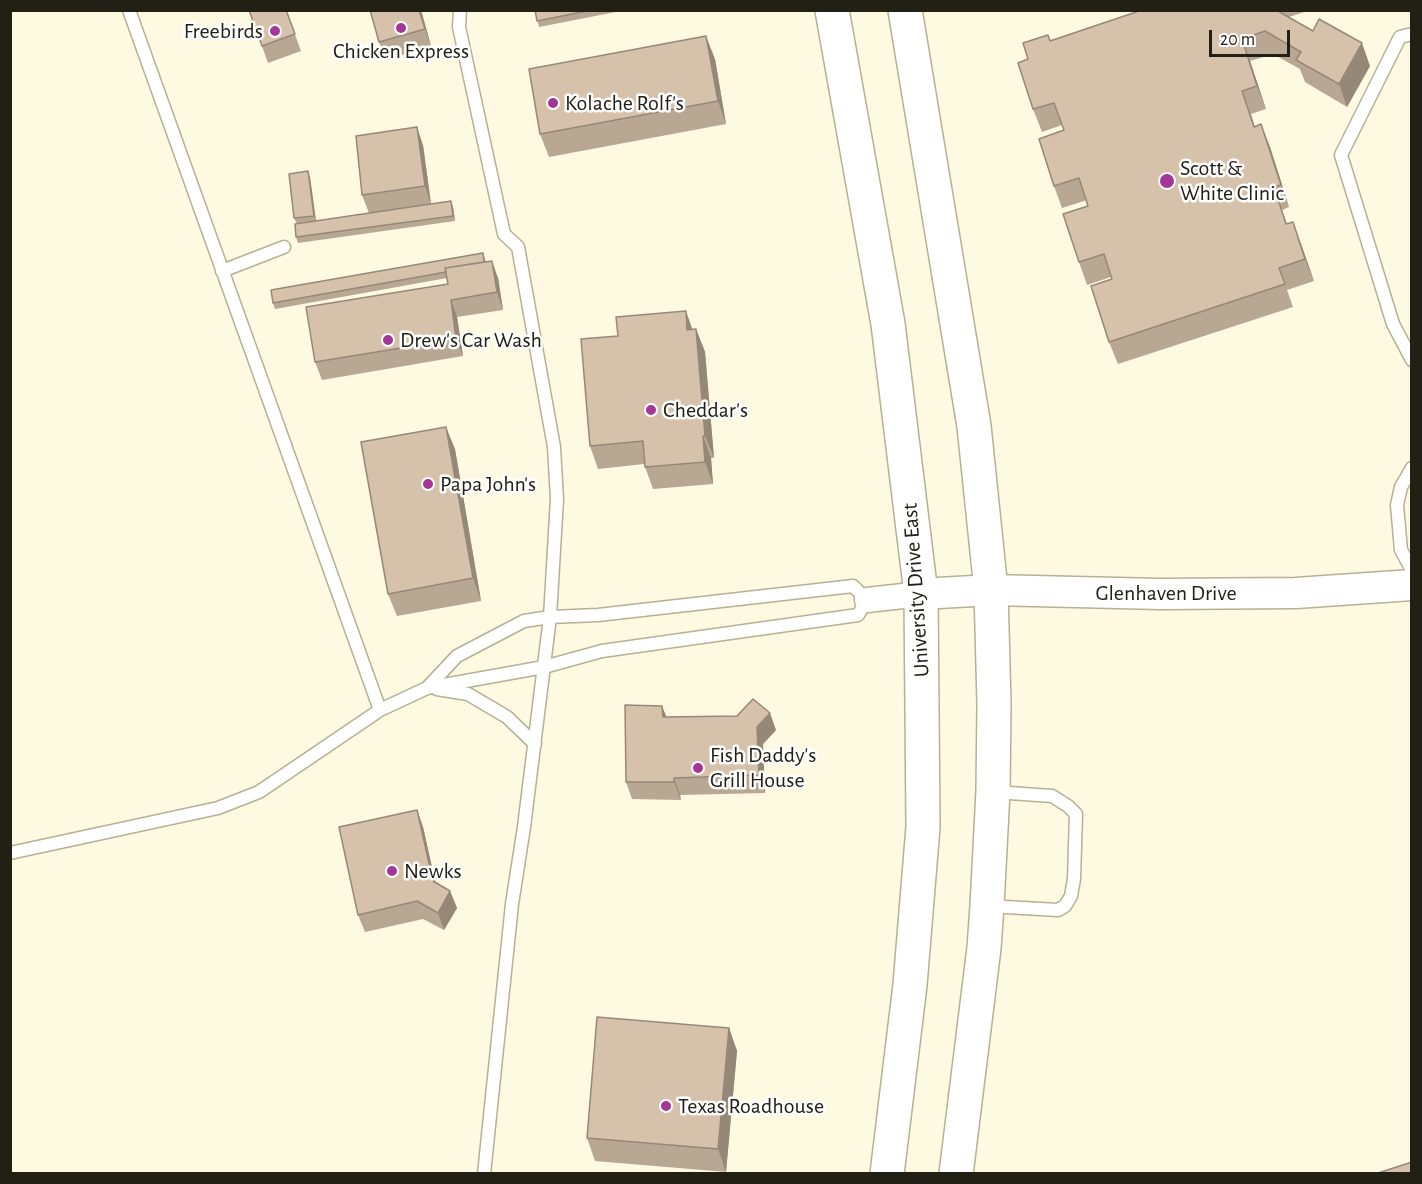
<!DOCTYPE html>
<style>
body{margin:0}
#map{position:relative;width:1422px;height:1184px;overflow:hidden;background:#fef9e1;font-family:"Alegreya Sans",sans-serif}
canvas{display:block}
.frame{position:absolute;inset:0;border:12px solid #222015;pointer-events:none}
.scale{position:absolute;left:1209px;top:30px;width:81px;height:27px;box-sizing:border-box;border:3px solid #222015;border-top:0;padding-left:8px;font-size:18px;line-height:21px;white-space:nowrap;color:#222015;-webkit-text-stroke:4px #fff;paint-order:stroke}
</style>
<div id="map">
<canvas width="1422" height="1184"></canvas>
<div class="frame"></div>
<div class="scale">20 m</div>
</div>
<script>
const ctx = document.querySelector('canvas').getContext('2d');
ctx.lineJoin = 'round';
function poly(rows) {
  const path = new Path2D();
  for (const r of rows) {
    path.moveTo(r[0], r[1]);
    for (let i = 2; i < r.length; i += 2) path.lineTo(r[i], r[i + 1]);
  }
  return path;
}
function stroke(path, color, width, dash) {
  ctx.strokeStyle = color;
  ctx.lineWidth = width;
  ctx.lineCap = dash ? 'butt' : 'round';
  ctx.setLineDash(dash || []);
  ctx.stroke(path);
}
function paint(path, color) {
  ctx.fillStyle = color;
  ctx.fill(path, 'evenodd');
}
function drawText(font, color, halo, rows, align = 'center') {
  ctx.font = font + ' "Alegreya Sans",sans-serif';
  ctx.lineWidth = 5;
  ctx.setLineDash([]);
  ctx.textBaseline = 'middle';
  ctx.strokeStyle = halo;
  ctx.fillStyle = color;
  for (const [text, x, y, turn = 0] of rows) {
    ctx.save();
    ctx.translate(x, y);
    ctx.rotate((+turn || 0) * Math.PI / 180);
    ctx.textAlign = isNaN(turn) ? turn : align;
    if (halo) ctx.strokeText(text, 0, 0);
    ctx.fillText(text, 0, 0);
    ctx.restore();
  }
}
const service = poly([
 [129,10,380,710],
 [460,10,459,27,504,234,518,247,554,447,557,499,550,617,524,827,512,904,484,1174],
 [1412,34,1400,37,1341,155,1393,324,1412,360],
 [222,271,284,247],
 [1412,468,1401,487,1397,505,1401,550,1412,570],
 [437,689,468,694,507,717,535,744],
 [10,853,218,808,259,792,380,710,427,688,544,667,602,651,858,615,867,600,853,586,598,615,550,617,524,621,457,656,427,688],
 [988,906,1058,910,1065,906,1071,896,1074,879,1076,814,1068,806,1052,796,995,792]
]);
const minor = poly([
 [867,600,921,594]
]);
const tertiary = poly([
 [921,594,991,590,1160,594,1296,593,1412,585]
]);
const primary = poly([
 [832,10,888,324,921,594,923,827,910,985,887,1174],
 [905,10,974,426,991,590,994,704,993,791,987,906,984,948,956,1174]
]);
const wall = poly([
 [249,10,286,10,301,51,268,63],
 [370,10,421,10,431,46,386,60,379,42],
 [535,10,626,10,539,27],
 [1142,10,1310,10,1289,17,1370,66,1347,107,1305,82,1300,69,1273,54,1250,61,1266,109,1251,114,1255,127,1270,147,1289,207,1282,210,1287,224,1301,244,1314,281,1287,290,1293,307,1118,364,1109,342,1112,279,1111,277,1087,285,1079,262,1088,206,1087,200,1062,208,1054,186,1064,130,1062,125,1042,132,1033,109,1028,59,1050,41],
 [715,59,726,124,549,157,540,134],
 [423,145,431,204,369,213,362,195],
 [310,177,316,221,453,207,455,221,298,243,296,237,297,224,294,218],
 [483,253,486,262,498,278,503,310,457,317,463,356,322,380,315,362,448,284,447,278,275,309,273,303],
 [692,329,696,329,705,352,714,458,711,458,713,484,653,489,644,464,598,469,590,446],
 [455,449,481,601,397,616,388,594],
 [662,706,666,717,776,730,763,744,765,793,680,795,681,800,632,799,626,782],
 [417,810,423,827,435,882,450,891,457,908,444,930,423,919,365,932,358,915],
 [729,1028,737,1051,726,1172,595,1161,587,1138]
]);
const shadedWall = poly([
 [419,10,421,10,431,46,425,29],
 [706,36,715,59,726,124,718,101],
 [1242,39,1250,61,1266,109,1257,86],
 [1362,43,1370,66,1347,107,1339,84],
 [1261,124,1270,147,1289,207,1281,185],
 [417,127,423,145,431,204,425,186],
 [308,171,310,177,316,222,314,216],
 [451,201,453,207,455,221,453,216],
 [1293,222,1301,244,1314,281,1305,259],
 [492,261,498,278,503,310,497,292],
 [451,300,457,317,463,356,456,339],
 [686,311,694,334,687,330],
 [696,329,705,352,714,458,705,436],
 [446,427,455,449,481,601,473,578],
 [703,436,711,458,713,484,705,462],
 [662,706,669,723,663,717],
 [770,713,776,730,763,744,765,793,759,775,757,727],
 [674,778,680,795,681,800,674,782],
 [417,810,423,827,439,898,433,881],
 [450,891,457,908,444,930,438,913],
 [729,1028,737,1051,726,1172,718,1149]
]);
const building = poly([
 [249,10,286,10,295,34,262,46,249,10],
 [370,10,419,10,425,29,379,42,370,10],
 [535,10,592,10,537,21,535,10],
 [1142,10,1276,10,1313,31,1319,19,1362,43,1339,84,1296,60,1301,52,1265,31,1242,39,1257,86,1242,91,1254,127,1261,124,1281,185,1274,187,1286,224,1293,222,1305,259,1279,268,1285,284,1109,342,1091,286,1112,279,1104,254,1079,262,1063,214,1088,206,1079,178,1054,186,1039,139,1064,130,1054,103,1033,109,1018,63,1028,59,1023,43,1048,35,1050,41,1142,10],
 [706,36,718,101,540,134,529,69,706,36],
 [417,127,425,186,362,195,356,136,417,127],
 [308,171,314,216,294,218,289,174,308,171],
 [451,201,453,216,296,237,295,224,451,201],
 [483,253,484,262,445,268,446,272,273,303,271,290,483,253],
 [492,261,497,292,451,300,456,339,315,362,306,307,448,284,445,268,492,261],
 [686,311,687,330,696,329,705,436,703,436,705,462,645,467,643,441,590,446,581,339,618,336,616,317,686,311],
 [446,427,473,578,388,594,361,442,446,427],
 [753,699,770,713,757,727,759,775,674,778,674,782,626,782,625,705,662,706,663,717,737,716,753,699],
 [417,810,433,881,450,891,438,913,417,901,358,915,339,827,417,810],
 [597,1017,729,1028,718,1149,587,1138,597,1017],
 [1412,1162,1412,1173,1378,1173,1412,1162]
]);
const markers = [
 [401,28,6,"#a43796"],
 [275,31,6,"#a43796"],
 [553,103,6,"#a43796"],
 [1167,181,8,"#a43796"],
 [388,340,6,"#a43796"],
 [651,410,6,"#a43796"],
 [428,484,6,"#a43796"],
 [698,768,6,"#a43796"],
 [392,871,6,"#a43796"],
 [666,1106,6,"#a43796"]
];
const poiNames = [
 ["Freebirds",263,31,"right"],
 ["Chicken Express",401,51,"center"],
 ["Kolache Rolf's",565,103],
 ["Scott &",1180,168],
 ["White Clinic",1180,193],
 ["Drew's Car Wash",400,340],
 ["Cheddar's",663,410],
 ["Papa John's",440,484],
 ["Fish Daddy's",710,755],
 ["Grill House",710,780],
 ["Newks",404,871],
 ["Texas Roadhouse",678,1106]
];
const streetNames = [
 ["University Drive East",916,590,-94],
 ["Glenhaven Drive",1166,593]
];
stroke(service, '#b6b094', 15);
stroke(minor, '#b6b094', 27);
stroke(tertiary, '#b6b094', 33);
stroke(primary, '#b6b094', 36);
stroke(service, '#fff', 12);
stroke(minor, '#fff', 24);
stroke(tertiary, '#fff', 30);
stroke(primary, '#fff', 33);
paint(wall, '#b8a793');
paint(shadedWall, '#968878');
paint(building, '#d6c2ab');
stroke(building, '#968878', 1.5);
for (const [x, y, r, color] of markers) {
  const dot = new Path2D();
  dot.arc(x, y, r, 0, 2 * Math.PI);
  ctx.fillStyle = color;
  ctx.fill(dot);
  stroke(dot, '#fff', 2);
}
drawText('22px', '#222015', '#fff', poiNames, 'left');
drawText('22px', '#222015', '#fff', streetNames);
</script>
